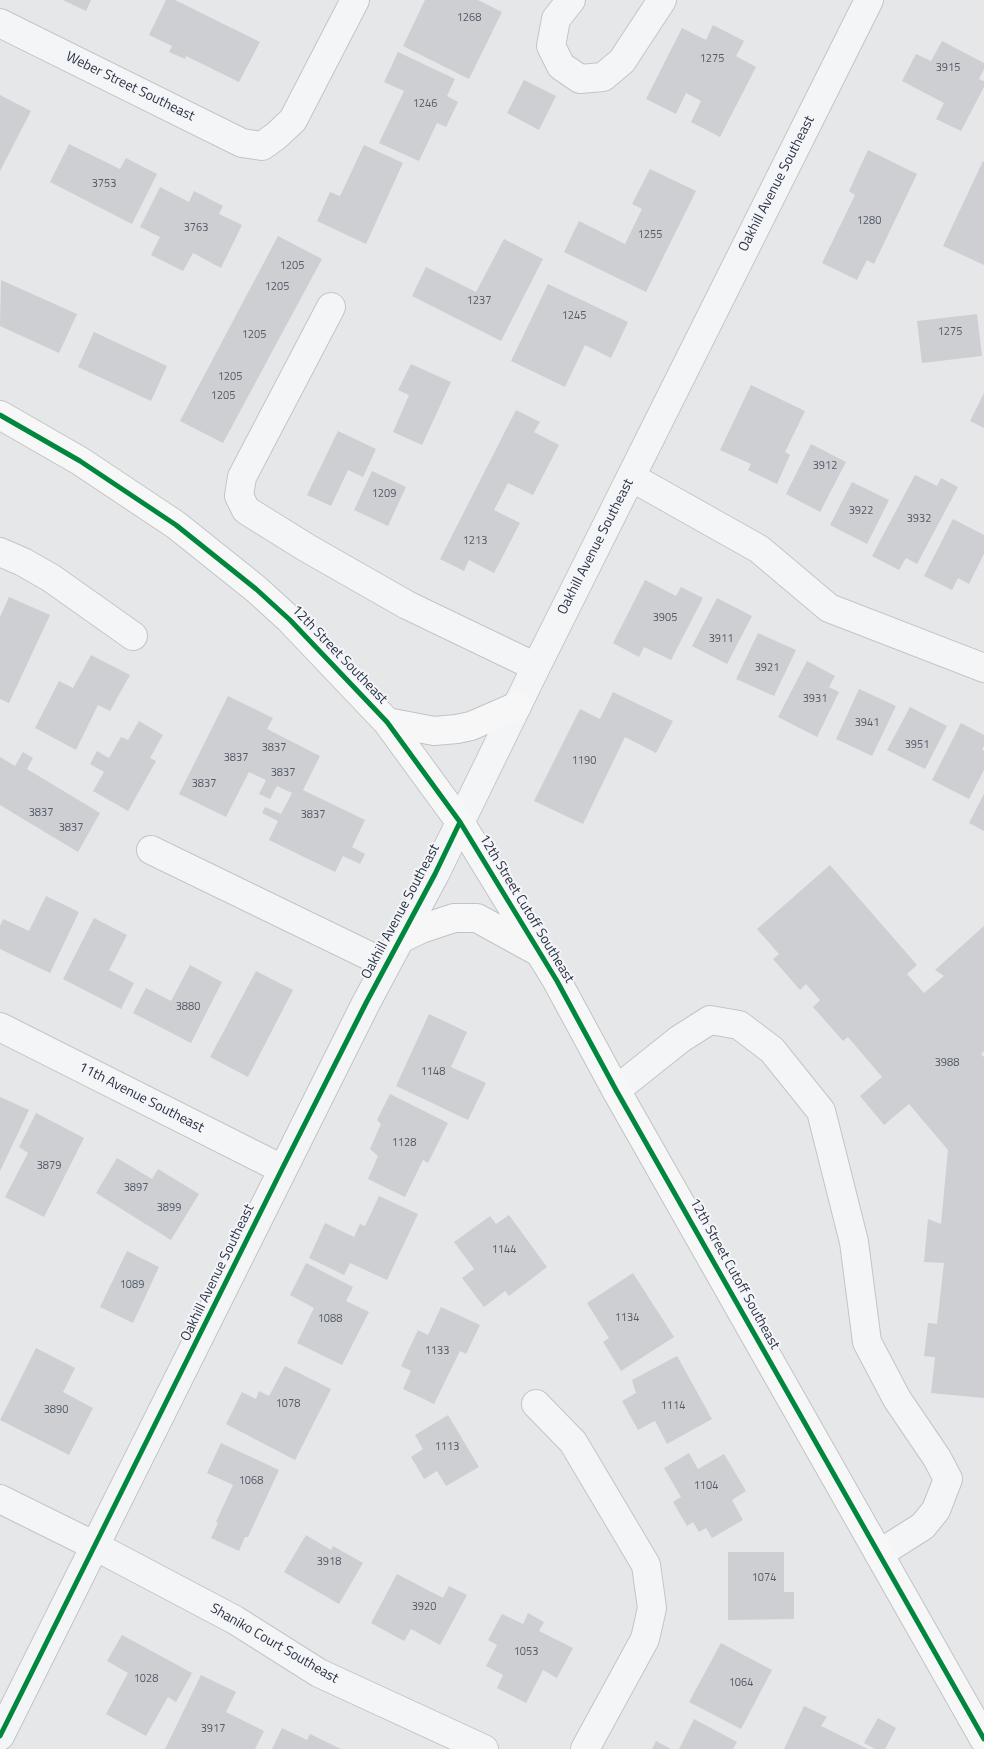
<!DOCTYPE html>
<style>
body{margin:0}
canvas{display:block;background:#e5e7e9}
</style>
<canvas width="984" height="1749"></canvas>
<script>
const ctx = document.querySelector('canvas').getContext('2d');
ctx.lineJoin = 'round';
function paint(path, color) {
  ctx.fillStyle = color;
  ctx.fill(path, 'evenodd');
}
function poly(rows) {
  const path = new Path2D();
  for (const r of rows) {
    path.moveTo(r[0], r[1]);
    for (let i = 2; i < r.length; i += 2) path.lineTo(r[i], r[i + 1]);
  }
  return path;
}
function stroke(path, color, width, dash) {
  ctx.strokeStyle = color;
  ctx.lineWidth = width;
  ctx.lineCap = dash ? 'butt' : 'round';
  ctx.setLineDash(dash || []);
  ctx.stroke(path);
}
function drawText(font, color, halo, rows, align = 'center') {
  ctx.font = font + ' "Titillium Web",sans-serif';
  ctx.lineWidth = 4;
  ctx.setLineDash([]);
  ctx.textBaseline = 'middle';
  ctx.strokeStyle = halo;
  ctx.fillStyle = color;
  for (const [text, x, y, turn = 0] of rows) {
    ctx.save();
    ctx.translate(x, y);
    ctx.rotate((+turn || 0) * Math.PI / 180);
    ctx.textAlign = isNaN(turn) ? turn : align;
    if (halo) ctx.strokeText(text, 0, 0);
    ctx.fillText(text, 0, 0);
    ctx.restore();
  }
}
const building = poly([
 [63,0,91,0,86,11],
 [166,0,175,0,260,42,239,82,186,56,185,59,169,52,172,46,149,35],
 [425,0,478,0,502,12,469,79,403,46],
 [713,25,744,41,736,56,756,67,720,137,691,122,701,101,686,93,676,114,646,99,682,28,706,40],
 [942,41,984,63,984,69,979,79,984,81,984,87,961,131,936,119,944,103,902,81,916,54,931,61],
 [398,52,455,79,447,96,458,102,446,127,437,123,419,161,379,143,404,91,384,82],
 [524,80,556,96,539,130,507,113],
 [0,95,31,111,0,171],
 [69,144,120,169,126,158,157,174,132,224,50,182],
 [364,145,403,163,366,244,317,221,330,192,340,196],
 [868,150,917,174,874,264,867,260,857,280,822,263,855,195,849,191],
 [983,161,984,162,984,265,943,246],
 [650,169,696,191,646,292,564,252,579,221,625,244,642,209,632,204],
 [160,187,189,202,194,191,223,206,219,214,242,225,221,268,193,253,183,271,151,255,160,237,140,227],
 [278,236,322,259,223,443,180,421],
 [504,239,543,259,501,341,412,296,426,267,476,292],
 [1,280,77,314,59,353,0,326],
 [548,284,628,322,611,358,585,345,565,387,511,361],
 [977,314,982,356,922,363,917,321],
 [94,332,167,366,151,401,78,367],
 [411,364,451,382,422,445,393,432,409,395,398,390],
 [751,385,805,411,785,452,790,455,777,484,748,470,751,464,720,450],
 [984,393,984,428,970,421],
 [516,410,540,422,534,432,559,445,533,495,508,483,494,510,520,523,494,573,469,560,464,571,440,559],
 [338,431,376,449,363,477,348,470,331,506,307,495],
 [811,444,846,462,820,512,786,494],
 [372,471,406,487,388,526,354,510],
 [915,475,937,486,941,478,958,487,917,564,906,558,899,570,872,556],
 [852,482,889,500,867,544,830,525],
 [953,519,984,535,984,554,969,584,958,578,952,590,924,576],
 [645,580,676,596,681,587,703,598,671,660,644,647,639,657,613,643],
 [9,597,50,615,9,703,0,699,0,617],
 [717,598,752,616,727,664,692,646],
 [758,633,796,650,774,696,736,679],
 [91,655,130,675,110,711,98,705,76,750,35,728,59,681,73,688],
 [807,661,835,676,829,687,839,692,817,737,778,717],
 [859,689,896,706,872,756,836,739],
 [613,692,673,721,656,753,625,737,583,824,534,801,580,709,600,719],
 [228,696,273,718,267,729,320,756,303,790,365,820,352,847,365,854,360,864,343,856,335,872,269,840,278,821,262,813,265,807,281,814,292,793,277,786,270,799,259,794,266,780,249,772,226,817,179,794],
 [910,707,947,726,925,769,887,750],
 [139,721,163,735,150,758,156,761,128,811,93,791,104,772,90,764,97,751,109,758,121,737,128,740],
 [961,723,984,735,984,746,982,749,984,751,984,770,969,799,932,780],
 [23,752,33,758,27,769,100,813,78,852,0,805,0,757,15,766],
 [984,794,984,831,969,823],
 [830,865,917,965,907,974,924,993,944,976,935,970,984,926,984,1051,981,1054,984,1057,984,1398,931,1393,935,1357,924,1356,928,1323,937,1324,944,1263,924,1262,928,1219,941,1224,948,1150,909,1104,884,1125,860,1096,882,1077,848,1037,843,1041,813,1007,820,1000,806,984,800,990,773,959,779,954,757,929],
 [46,896,79,912,50,973,0,949,0,926,3,919,29,931],
 [94,918,127,935,109,970,134,983,121,1009,63,979],
 [190,965,222,982,191,1043,133,1013,146,988,171,1001],
 [256,971,293,990,248,1077,210,1057],
 [429,1014,467,1032,451,1067,486,1083,468,1120,396,1086],
 [390,1094,448,1123,428,1163,423,1160,405,1197,368,1179,378,1156,370,1149,381,1124,377,1120],
 [0,1097,29,1110,0,1171],
 [36,1113,84,1138,44,1217,5,1197,28,1153,19,1147],
 [117,1158,152,1179,158,1169,199,1194,171,1240,96,1193],
 [379,1196,418,1214,387,1280,350,1263,344,1275,309,1258,325,1223,354,1237,360,1224,365,1226],
 [509,1215,547,1267,509,1296,505,1291,484,1307,462,1278,474,1269,454,1242,490,1216,496,1224],
 [127,1251,159,1267,133,1323,100,1307],
 [306,1263,353,1287,346,1301,369,1312,342,1365,297,1343,314,1308,290,1295],
 [633,1273,674,1337,621,1371,603,1342,609,1338,587,1303],
 [441,1307,480,1325,466,1354,460,1351,434,1404,403,1389,411,1371,401,1366,418,1330,428,1335],
 [36,1348,75,1368,63,1392,93,1408,69,1455,0,1420],
 [677,1356,712,1419,667,1444,655,1421,638,1430,622,1401,636,1393,632,1380],
 [285,1366,331,1389,295,1460,226,1424,242,1392,256,1399,259,1391,269,1396],
 [448,1415,479,1467,446,1486,437,1471,424,1479,411,1457,423,1449,415,1435],
 [221,1443,279,1470,248,1537,245,1537,239,1551,211,1538,218,1523,216,1522,233,1485,207,1473],
 [689,1453,698,1469,724,1454,746,1491,732,1500,743,1520,712,1538,706,1528,699,1532,693,1522,687,1526,673,1502,681,1497,664,1468],
 [306,1535,331,1550,333,1546,363,1563,339,1604,284,1572],
 [728,1552,784,1552,784,1592,794,1592,794,1619,728,1620],
 [397,1574,443,1598,449,1586,467,1595,440,1645,411,1629,404,1641,371,1623],
 [528,1613,544,1622,539,1631,573,1648,557,1678,543,1670,526,1703,497,1688,503,1675,486,1666,497,1645,488,1640,502,1614,523,1624],
 [122,1635,192,1673,176,1702,168,1697,146,1736,106,1714,128,1673,107,1661],
 [721,1643,772,1670,741,1729,689,1702],
 [201,1675,236,1692,226,1712,264,1731,255,1749,165,1749],
 [804,1706,827,1717,821,1726,868,1749,784,1749],
 [878,1718,896,1728,885,1749,875,1749,864,1743],
 [694,1719,737,1742,733,1749,679,1749],
 [282,1728,307,1740,310,1734,341,1749,272,1749],
 [656,1741,671,1749,652,1749]
]);
const minor = poly([
 [571,0,556,19,551,46,561,66,580,79,603,77,622,61,662,0],
 [0,23,242,143,262,146,276,136,293,120,355,0],
 [331,307,242,477,239,496,246,510,307,548,407,605,536,667],
 [631,477,759,549,829,608,984,668],
 [0,552,23,562,51,578,133,636],
 [151,850,386,964],
 [0,1027,282,1169],
 [616,1090,680,1039,710,1020,739,1025,772,1050,821,1111,854,1242,867,1342,897,1399,937,1458,948,1479,936,1510,923,1526,879,1554],
 [536,1404,573,1442,646,1565,652,1608,645,1639,585,1749],
 [0,1499,95,1546,235,1620,319,1673,484,1749],
 [0,1736,366,1003,435,874,536,667,869,0]
]);
const major = poly([
 [0,415,80,461,176,525,256,589,290,620,387,722,460,822,557,981,616,1090,984,1739],
 [387,722,434,731,457,729,471,726,517,706],
 [398,940,421,929,454,918,477,918,537,951]
]);
const cycleway = poly([
 [0,415,80,461,176,525,256,589,290,620,387,722,460,822,557,981,616,1090,984,1739],
 [0,1736,282,1169,366,1003,435,874,460,822]
]);
const numberNames = [
 ["1268",469,18],
 ["1275",712,59],
 ["3915",948,68],
 ["1246",425,104],
 ["3753",104,184],
 ["1280",869,221],
 ["3763",196,228],
 ["1255",650,235],
 ["1205",292,266],
 ["1205",277,287],
 ["1237",479,301],
 ["1245",574,316],
 ["1275",950,332],
 ["1205",254,335],
 ["1205",230,377],
 ["1205",223,396],
 ["3912",825,466],
 ["1209",384,494],
 ["3922",861,511],
 ["3932",919,519],
 ["1213",475,541],
 ["3905",665,618],
 ["3911",721,639],
 ["3921",767,668],
 ["3931",815,699],
 ["3941",867,723],
 ["3951",917,745],
 ["3837",274,748],
 ["3837",236,758],
 ["1190",584,761],
 ["3837",283,773],
 ["3837",204,784],
 ["3837",41,813],
 ["3837",313,815],
 ["3837",71,828],
 ["3880",188,1007],
 ["3988",947,1063],
 ["1148",433,1072],
 ["1128",404,1143],
 ["3879",49,1166],
 ["3897",136,1188],
 ["3899",169,1208],
 ["1144",504,1250],
 ["1089",132,1285],
 ["1134",627,1318],
 ["1088",330,1319],
 ["1133",437,1351],
 ["1078",288,1404],
 ["1114",673,1406],
 ["3890",56,1410],
 ["1113",447,1447],
 ["1068",251,1481],
 ["1104",706,1486],
 ["3918",329,1562],
 ["1074",764,1578],
 ["3920",424,1607],
 ["1053",526,1652],
 ["1028",146,1679],
 ["1064",741,1683],
 ["3917",213,1729]
];
const streetNames = [
 ["Weber Street Southeast",130,87,26],
 ["Oakhill Avenue Southeast",777,184,-63],
 ["Oakhill Avenue Southeast",596,547,-63],
 ["12th Street Southeast",339,655,46],
 ["12th Street Cutoff Southeast",526,909,59],
 ["Oakhill Avenue Southeast",401,912,-62],
 ["11th Avenue Southeast",141,1098,27],
 ["Oakhill Avenue Southeast",218,1273,-64],
 ["12th Street Cutoff Southeast",734,1274,61],
 ["Shaniko Court Southeast",274,1644,30]
];
paint(building, '#cdcfd2');
stroke(minor, '#c3c5c7', 30);
stroke(major, '#c1c4c7', 30);
stroke(minor, '#f4f5f6', 28);
stroke(major, '#f7f7f8', 28);
stroke(cycleway, '#00873e', 5);
drawText('11px', '#545b68', null, numberNames);
drawText('14px', '#2b3343', '#f3f5f8', streetNames);
</script>
